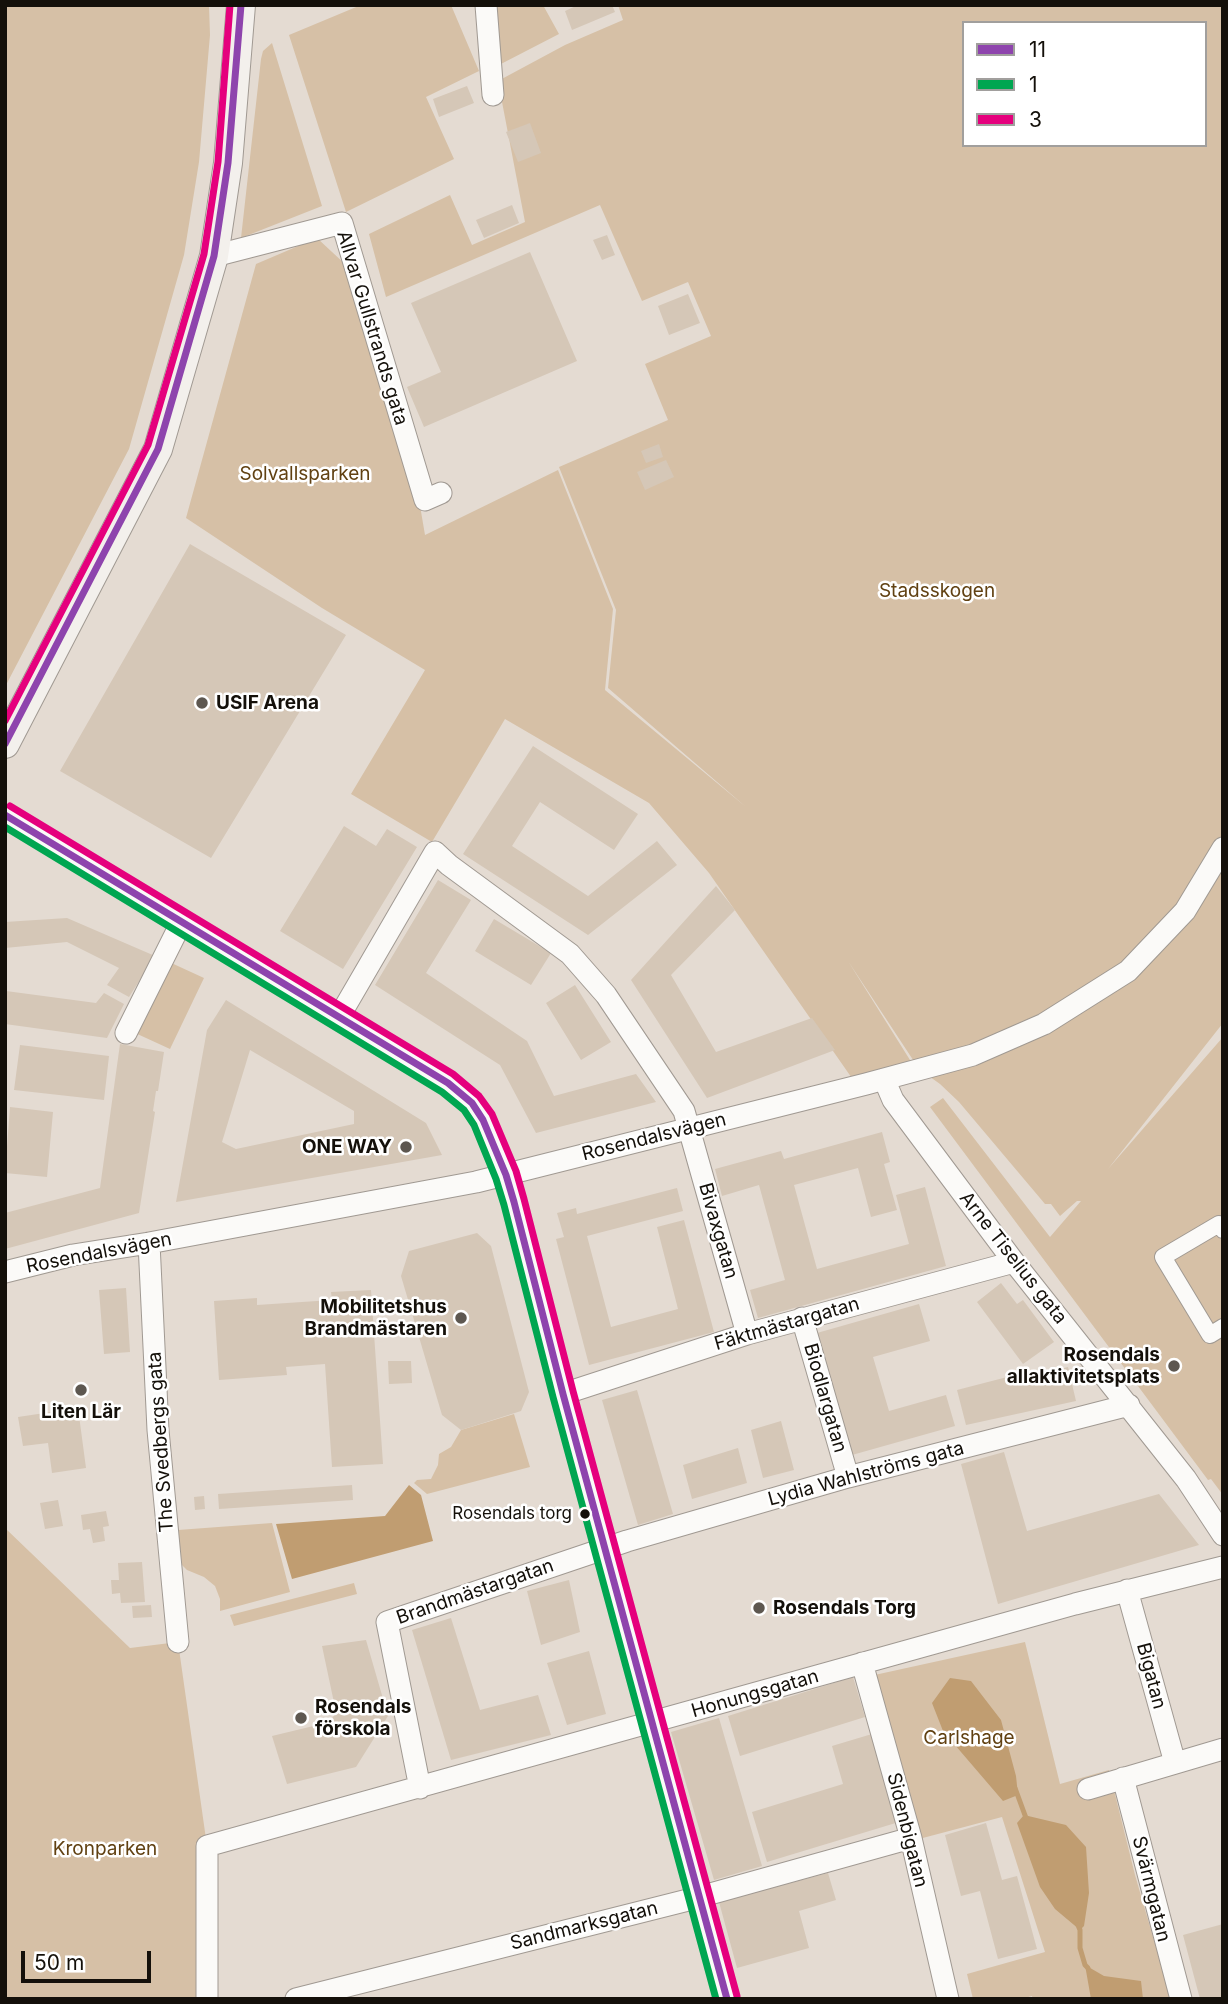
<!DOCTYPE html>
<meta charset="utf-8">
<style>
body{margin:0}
#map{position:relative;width:1228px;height:2004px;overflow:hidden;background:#e4dbd2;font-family:Inter,sans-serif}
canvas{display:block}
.frame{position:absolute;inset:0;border:7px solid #14100a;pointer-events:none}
.legend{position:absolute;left:962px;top:21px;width:245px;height:126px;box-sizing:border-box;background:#fff;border:2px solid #a19f9d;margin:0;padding:9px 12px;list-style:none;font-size:21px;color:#14100a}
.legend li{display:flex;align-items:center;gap:14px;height:35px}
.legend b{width:35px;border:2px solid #a19f9d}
.scale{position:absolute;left:21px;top:1951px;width:130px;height:32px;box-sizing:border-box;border:4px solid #14100a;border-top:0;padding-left:9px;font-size:21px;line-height:24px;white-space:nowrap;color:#14100a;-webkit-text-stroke:5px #fff;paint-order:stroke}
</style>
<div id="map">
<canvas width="1228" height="2004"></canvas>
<div class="frame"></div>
<ul class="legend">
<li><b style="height:9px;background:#8e44ad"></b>11</li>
<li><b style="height:9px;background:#00a651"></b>1</li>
<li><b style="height:9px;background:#e5007d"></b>3</li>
</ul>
<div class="scale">50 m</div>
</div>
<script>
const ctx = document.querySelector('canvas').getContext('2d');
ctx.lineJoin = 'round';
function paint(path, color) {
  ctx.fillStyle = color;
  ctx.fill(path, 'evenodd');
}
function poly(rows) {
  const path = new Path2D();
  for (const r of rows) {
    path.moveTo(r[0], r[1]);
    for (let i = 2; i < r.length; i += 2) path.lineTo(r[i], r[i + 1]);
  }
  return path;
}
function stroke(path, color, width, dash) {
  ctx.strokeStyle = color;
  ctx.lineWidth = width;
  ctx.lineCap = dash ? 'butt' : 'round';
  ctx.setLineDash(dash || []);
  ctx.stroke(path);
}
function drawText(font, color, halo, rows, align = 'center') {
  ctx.font = font + ' Inter,sans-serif';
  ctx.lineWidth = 5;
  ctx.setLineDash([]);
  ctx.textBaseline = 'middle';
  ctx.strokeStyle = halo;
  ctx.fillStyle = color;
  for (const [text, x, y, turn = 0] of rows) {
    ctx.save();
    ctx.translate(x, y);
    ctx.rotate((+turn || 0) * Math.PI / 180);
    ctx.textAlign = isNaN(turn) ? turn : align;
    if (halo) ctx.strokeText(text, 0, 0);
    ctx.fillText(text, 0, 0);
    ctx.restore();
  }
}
const green = poly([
 [5,5,209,5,210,35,199,162,184,255,129,449,5,687],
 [361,5,451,5,479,71,426,97,454,159,346,212,289,35],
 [493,5,543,5,559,34,499,65],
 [618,5,1223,5,1223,1023,1108,1169,1223,1037,1223,1495,1211,1479,1208,1480,930,1107,943,1098,1050,1237,1081,1201,1077,1201,1060,1216,1051,1204,1045,1204,959,1102,940,1084,919,1069,848,961,915,1068,856,1084,709,873,649,803,505,719,432,842,351,794,425,670,322,608,186,518,256,264,317,238,346,265,417,488,425,535,558,470,613,609,605,690,746,807,608,688,616,610,559,467,668,420,645,364,711,336,688,282,642,301,600,205,386,297,369,234,450,195,472,245,525,222,498,81,565,45,623,20],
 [964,23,1205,23,1205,145,964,145],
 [272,43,322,206,241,238,261,59,263,51],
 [167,961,204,978,170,1049,133,1032],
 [514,1414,530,1467,427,1494,414,1483,417,1480,431,1479,438,1465,439,1454,451,1447,461,1430],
 [272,1523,290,1592,220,1611,220,1599,215,1586,204,1577,187,1570,182,1565,178,1530],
 [5,1528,130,1648,178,1642,207,1846,207,1999,5,1999],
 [354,1583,357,1594,234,1626,230,1615],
 [1025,1642,1060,1784,1109,1770,1135,1875,1171,1999,1033,1999,1032,1996,1021,1999,973,1999,967,1974,1045,1952,1002,1817,919,1839,870,1676]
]);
const water = poly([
 [409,1485,421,1495,433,1541,292,1579,276,1524,385,1516],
 [950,1678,971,1681,1001,1720,1016,1776,1018,1795,1003,1801,943,1731,932,1703],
 [1024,1815,1066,1825,1086,1847,1089,1893,1084,1926,1080,1930,1055,1909,1040,1887,1017,1823],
 [1085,1965,1104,1976,1141,1981,1143,1999,1091,1999]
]);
const stream = poly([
 [1015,1788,1026,1818],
 [1078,1925,1080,1930,1080,1948,1085,1965,1088,1968]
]);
const building = poly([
 [578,5,612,5,615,12,572,30,565,11],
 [467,86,474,103,439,117,433,99],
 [530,123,541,153,518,162,506,132],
 [512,205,519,223,484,238,476,220],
 [607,235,615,255,602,260,593,240],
 [530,252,577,361,424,427,407,387,441,372,411,303],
 [688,294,700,323,669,335,658,306],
 [659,444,663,457,646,463,641,451],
 [666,460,674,477,645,490,637,472],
 [190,544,346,635,211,858,60,771],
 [533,746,638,814,614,850,540,802,512,846,588,896,657,841,677,865,588,935,463,854],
 [344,826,376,846,387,829,417,847,343,969,280,931],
 [438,880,471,900,426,973,527,1041,554,1096,636,1074,656,1102,536,1133,500,1065,375,985],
 [716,886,735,910,671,975,716,1052,812,1018,835,1050,707,1098,631,980],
 [67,918,155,956,129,997,107,985,119,968,67,942,5,948,5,922],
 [494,919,551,953,531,985,475,951],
 [575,985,611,1042,581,1060,546,1003],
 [6,991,96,1003,104,993,124,1004,107,1038,5,1024],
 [226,1000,426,1123,442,1155,176,1202,207,1030],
 [250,1050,354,1111,354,1124,236,1149,222,1142],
 [120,1044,164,1052,158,1091,156,1091,153,1111,155,1112,139,1213,5,1249,5,1213,100,1188],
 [20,1045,109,1056,104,1100,14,1090],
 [10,1107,53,1112,47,1177,5,1173],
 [882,1132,890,1162,884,1164,897,1210,871,1217,858,1168,794,1185,817,1269,909,1244,896,1195,925,1187,946,1266,758,1318,750,1290,785,1280,759,1185,722,1196,715,1169,781,1151,784,1159],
 [677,1188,683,1211,587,1236,611,1327,678,1309,657,1227,684,1220,714,1332,589,1365,556,1239,564,1237,557,1213,576,1208,577,1214],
 [477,1233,491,1246,529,1392,521,1411,461,1430,442,1415,401,1276,409,1251],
 [1001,1283,1017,1304,1023,1300,1054,1342,1023,1364,977,1302],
 [126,1288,130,1352,104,1354,99,1290],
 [371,1290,383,1464,332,1467,325,1364,286,1367,287,1375,219,1380,214,1301,257,1298,257,1305,332,1300,331,1292],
 [919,1304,930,1341,873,1357,889,1411,946,1395,955,1426,852,1455,817,1333],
 [388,1361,411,1361,412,1383,389,1384],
 [1068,1367,1076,1401,966,1425,957,1390,1015,1375,1016,1380],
 [637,1390,673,1514,638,1525,602,1400],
 [78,1408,86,1468,52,1473,48,1443,23,1446,18,1417],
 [781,1421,794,1470,763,1478,751,1430],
 [738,1448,747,1483,692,1499,683,1465],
 [1004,1452,1027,1531,1159,1494,1199,1545,998,1604,961,1464],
 [352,1485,353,1500,219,1509,218,1494],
 [204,1496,205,1509,195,1510,194,1497],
 [58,1500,63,1526,45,1529,40,1503],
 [106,1511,109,1526,103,1527,105,1541,93,1543,90,1529,83,1530,81,1515],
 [142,1562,145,1602,121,1603,120,1593,112,1594,111,1580,119,1580,118,1563],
 [569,1580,580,1632,541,1645,527,1591],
 [151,1605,152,1617,133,1618,132,1606],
 [451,1618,480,1710,538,1695,551,1735,451,1760,412,1630],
 [366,1640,388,1716,356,1767,287,1784,272,1736,330,1722,336,1712,322,1646],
 [589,1651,606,1714,567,1725,547,1663],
 [853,1677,865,1717,740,1756,728,1716],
 [719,1718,762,1866,714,1880,671,1732],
 [872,1734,899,1822,767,1862,752,1812,843,1784,832,1746],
 [986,1823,1002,1880,1017,1876,1037,1949,998,1959,980,1891,961,1896,945,1835],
 [828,1873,836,1900,799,1911,809,1948,737,1968,719,1902],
 [1223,1924,1223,1998,1200,1999,1183,1935]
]);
const pedestrian = poly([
 [1223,1230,1219,1224,1163,1257,1210,1335,1223,1327]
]);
const minor = poly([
 [486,5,493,95],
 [214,256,342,223,425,500,441,493],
 [5,815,448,1083,472,1103,483,1120,506,1175,514,1202,563,1394,727,1999],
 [339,1017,435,852,449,865,570,954,606,995,684,1111,747,1334],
 [126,1033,181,923],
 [884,1079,893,1100,1014,1262,1186,1479,1223,1535],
 [149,1243,158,1430,178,1642],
 [5,1272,73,1255,149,1243,476,1182,866,1084,973,1055,1044,1024,1128,971,1185,911,1223,848],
 [802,1318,848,1477],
 [563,1394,747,1334,1014,1262],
 [1127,1590,1175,1763],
 [862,1663,911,1838,948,1999],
 [1123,1778,1181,1999],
 [420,1788,387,1622,627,1541,848,1477,1129,1405],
 [1088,1789,1223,1749],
 [207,1999,207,1846,1075,1604,1223,1567],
 [296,1999,692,1899,911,1838]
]);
const secondary = poly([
 [5,744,158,449,214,256,228,163,241,5]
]);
const bus1 = poly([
 [5,744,158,449,214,256,228,163,241,5],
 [5,815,448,1083,472,1103,483,1120,506,1175,514,1202,563,1394,727,1999]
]);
const bus2 = poly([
 [5,827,442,1092,464,1110,474,1125,496,1179,504,1205,553,1397,716,1999]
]);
const bus3 = poly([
 [5,721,148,445,204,254,218,162,230,5],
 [10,806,453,1074,479,1096,492,1114,516,1171,524,1199,573,1391,737,1996]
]);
const markers = [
 [202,703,7,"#5d5750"],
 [406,1147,7,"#5d5750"],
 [461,1318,7,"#5d5750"],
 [1174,1366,7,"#5d5750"],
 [81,1390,7,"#5d5750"],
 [585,1514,6,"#14100a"],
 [759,1608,7,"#5d5750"],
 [301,1718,7,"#5d5750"]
];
const busNames = [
 ["Rosendals torg",572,1514]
];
const streetNames = [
 ["Allvar Gullstrands gata",372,328,73],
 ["Rosendalsvägen",654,1137,-14],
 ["Bivaxgatan",718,1231,74],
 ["Rosendalsvägen",99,1253,-11],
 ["Arne Tiselius gata",1013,1258,52],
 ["Fäktmästargatan",787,1324,-16],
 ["Biodlargatan",825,1398,74],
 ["The Svedbergs gata",161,1442,-94],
 ["Lydia Wahlströms gata",866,1474,-15],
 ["Brandmästargatan",475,1592,-19],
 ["Bigatan",1151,1676,75],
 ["Honungsgatan",755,1694,-16],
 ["Sidenbigatan",907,1830,76],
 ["Svärmgatan",1151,1889,76],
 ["Sandmarksgatan",584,1926,-14]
];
const parkNames = [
 ["Solvallsparken",305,474],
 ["Stadsskogen",937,591],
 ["Carlshage",969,1738],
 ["Kronparken",105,1849]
];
const poiNames = [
 ["USIF Arena",216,703],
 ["ONE WAY",392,1147,"right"],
 ["Mobilitetshus",447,1307,"right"],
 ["Brandmästaren",447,1329,"right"],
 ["Rosendals",1160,1355,"right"],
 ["allaktivitetsplats",1160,1377,"right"],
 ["Liten Lär",81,1412,"center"],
 ["Rosendals Torg",773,1608],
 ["Rosendals",315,1707],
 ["förskola",315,1729]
];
paint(green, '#d6c0a6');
paint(water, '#c09d71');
stroke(stream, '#c09d71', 5);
paint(building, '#d5c7b7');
stroke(pedestrian, '#a09992', 18);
stroke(minor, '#a09992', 23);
stroke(secondary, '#a09992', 30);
stroke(pedestrian, '#fbfaf8', 16);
stroke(minor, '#fbfaf8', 21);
stroke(secondary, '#f3f0ec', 28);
stroke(bus1, '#8e44ad', 7);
stroke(bus2, '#00a651', 7);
stroke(bus3, '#e5007d', 7);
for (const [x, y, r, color] of markers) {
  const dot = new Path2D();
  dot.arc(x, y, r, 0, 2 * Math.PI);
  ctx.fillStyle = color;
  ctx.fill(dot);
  stroke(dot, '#fff', 2.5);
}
drawText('17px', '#14100a', '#fff', busNames, 'right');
drawText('19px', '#14100a', '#fff', streetNames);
drawText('19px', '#614112', '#fff', parkNames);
drawText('bold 19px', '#14100a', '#fff', poiNames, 'left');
</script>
